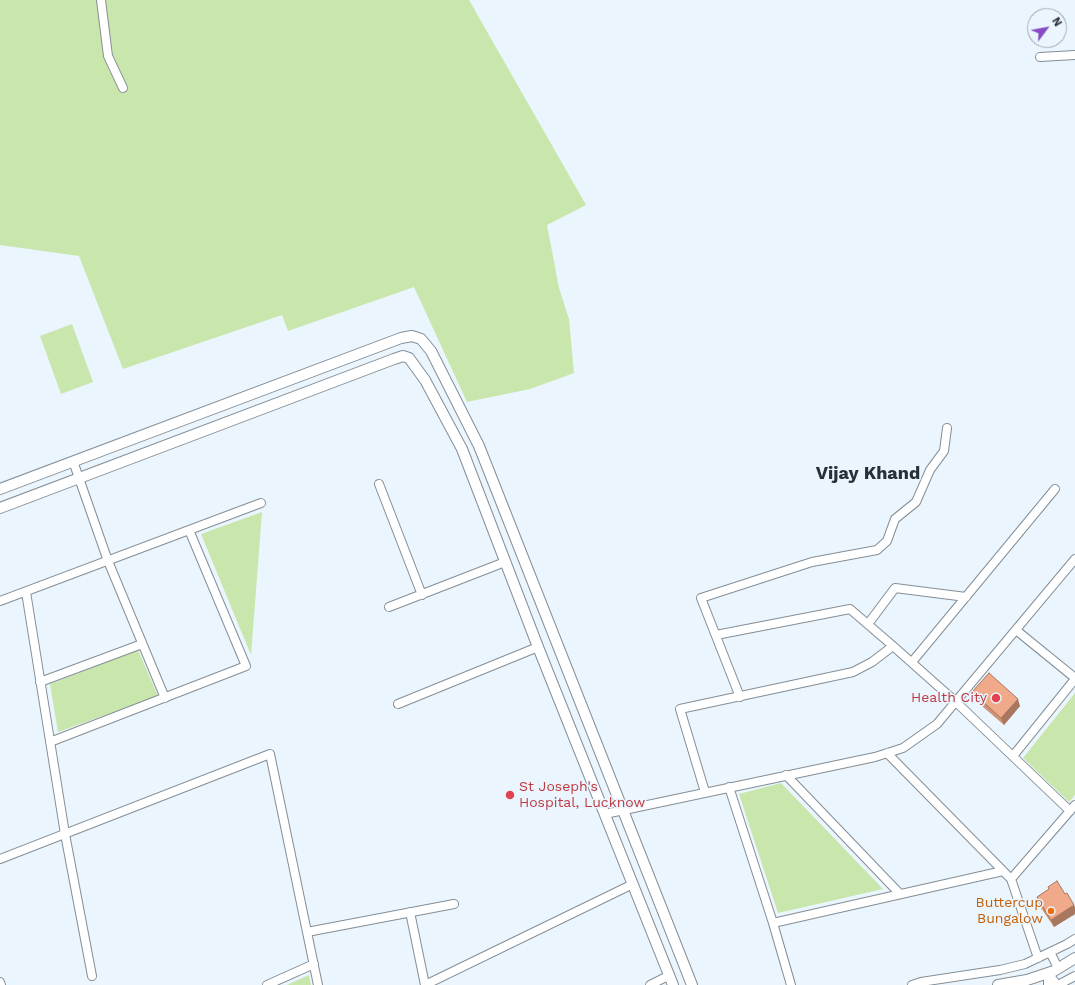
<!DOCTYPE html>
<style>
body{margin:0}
#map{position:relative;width:1075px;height:985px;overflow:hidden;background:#eaf5fe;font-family:"Work Sans",sans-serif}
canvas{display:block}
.north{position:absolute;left:1027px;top:8px;width:40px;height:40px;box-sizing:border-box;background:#eaf5fe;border:1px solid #9fa7ae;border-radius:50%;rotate:58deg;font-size:11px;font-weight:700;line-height:16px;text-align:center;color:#2f3337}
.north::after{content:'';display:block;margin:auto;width:14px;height:18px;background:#864dc4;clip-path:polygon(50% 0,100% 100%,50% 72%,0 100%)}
</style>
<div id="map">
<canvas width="1075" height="985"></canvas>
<div class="north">N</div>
</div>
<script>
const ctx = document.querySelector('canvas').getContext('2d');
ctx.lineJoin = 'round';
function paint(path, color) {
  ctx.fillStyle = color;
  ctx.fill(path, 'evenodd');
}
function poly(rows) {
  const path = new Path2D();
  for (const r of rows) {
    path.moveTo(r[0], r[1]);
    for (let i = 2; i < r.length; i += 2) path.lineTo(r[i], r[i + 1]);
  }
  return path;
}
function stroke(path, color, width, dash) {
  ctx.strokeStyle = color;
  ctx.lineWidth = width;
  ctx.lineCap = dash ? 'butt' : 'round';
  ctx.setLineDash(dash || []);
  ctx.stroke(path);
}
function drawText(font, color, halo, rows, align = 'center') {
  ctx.font = font + ' "Work Sans",sans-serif';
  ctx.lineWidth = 3;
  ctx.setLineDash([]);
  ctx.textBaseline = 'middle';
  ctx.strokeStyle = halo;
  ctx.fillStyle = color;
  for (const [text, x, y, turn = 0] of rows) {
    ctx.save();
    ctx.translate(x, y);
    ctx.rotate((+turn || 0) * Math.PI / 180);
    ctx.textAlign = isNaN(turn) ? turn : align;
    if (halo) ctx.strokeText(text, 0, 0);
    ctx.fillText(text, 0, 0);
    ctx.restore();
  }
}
const green = poly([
 [0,0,469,0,586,205,547,225,559,288,569,319,574,373,530,389,467,402,414,287,288,331,282,315,123,369,79,256,0,245],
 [72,324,93,382,61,394,40,336],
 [262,512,251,655,201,534],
 [138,650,158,696,58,732,50,684],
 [1075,693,1075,795,1069,802,1023,758],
 [781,783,883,889,778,913,739,794],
 [309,975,311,985,287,985]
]);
const minor = poly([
 [101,0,108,56,123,88],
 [1040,57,1075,55],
 [73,461,108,561,165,698],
 [379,484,422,595],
 [26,592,65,834,92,976],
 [0,601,261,503],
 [389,607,505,562],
 [868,624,895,588,966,597],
 [1016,630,1075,678],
 [716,635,850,609,893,646,956,702,1070,811],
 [912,662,1055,489],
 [40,682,142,644],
 [740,697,701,598,812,562,877,550,887,541,895,519,916,502,930,470,944,451,947,428],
 [398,704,538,647],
 [50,742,246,666,189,530],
 [887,753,1011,879,1038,958],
 [1013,756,1075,679],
 [786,775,900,894],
 [729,787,773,923,791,985],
 [705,792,680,709,853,672,872,662,893,646],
 [605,814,875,757,903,748,937,724,1075,559],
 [0,859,270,754,318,985],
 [1011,879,1075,805],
 [410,912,425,985],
 [773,923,1003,871],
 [307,932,454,904],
 [1050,952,1058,968],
 [1048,973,1057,985],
 [1048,973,1048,985],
 [0,982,1,985],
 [267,985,314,964],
 [425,985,633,884],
 [650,985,670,975],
 [912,985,921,982,1000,970,1025,964,1067,944,1075,939],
 [1058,985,1075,976]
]);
const tertiary = poly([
 [0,489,401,338,412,336,421,339,431,351,479,446,692,985],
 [0,508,394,359,403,356,409,358,425,380,462,449,538,647,673,985],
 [998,985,1027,980,1054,971,1075,958]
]);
const wall = poly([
 [972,692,1020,706,1004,725,975,700],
 [1048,887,1065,894,1074,905,1075,908,1075,914,1054,927,1039,905,1037,897,1049,889]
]);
const shadedWall = poly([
 [1018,699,1020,706,1004,725,1001,718],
 [1074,905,1075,908,1075,914,1054,927,1051,920]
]);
const building = poly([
 [989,673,1018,699,1001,718,972,692,989,673],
 [1057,881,1065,894,1067,893,1074,905,1051,920,1037,897,1049,889,1048,887,1057,881]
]);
const markers = [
 [996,698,5,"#e0444e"],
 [510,795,5,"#e0444e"],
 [1051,911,4,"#e8710a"]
];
const healthNames = [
 ["Health City",987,698],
 ["St Joseph's",519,787,"left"],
 ["Hospital, Lucknow",519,803,"left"]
];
const foodNames = [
 ["Buttercup",1043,903],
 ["Bungalow",1043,919]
];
const districtNames = [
 ["Vijay Khand",868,474]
];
paint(green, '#c9e6ad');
stroke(minor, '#848e96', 10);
stroke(tertiary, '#848e96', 12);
stroke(minor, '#fff', 8);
stroke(tertiary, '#fff', 10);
paint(wall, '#ce9276');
paint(shadedWall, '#a87760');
paint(building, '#f0aa89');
stroke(building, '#a87760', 1);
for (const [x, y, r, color] of markers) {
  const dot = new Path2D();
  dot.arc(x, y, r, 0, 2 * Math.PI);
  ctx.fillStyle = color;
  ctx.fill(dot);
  stroke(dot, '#eaf5fe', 1.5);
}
drawText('14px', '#be3a42', '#eaf5fe', healthNames, 'right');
drawText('14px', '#c56008', '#eaf5fe', foodNames, 'right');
drawText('bold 18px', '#283037', '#eaf5fe', districtNames);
</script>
